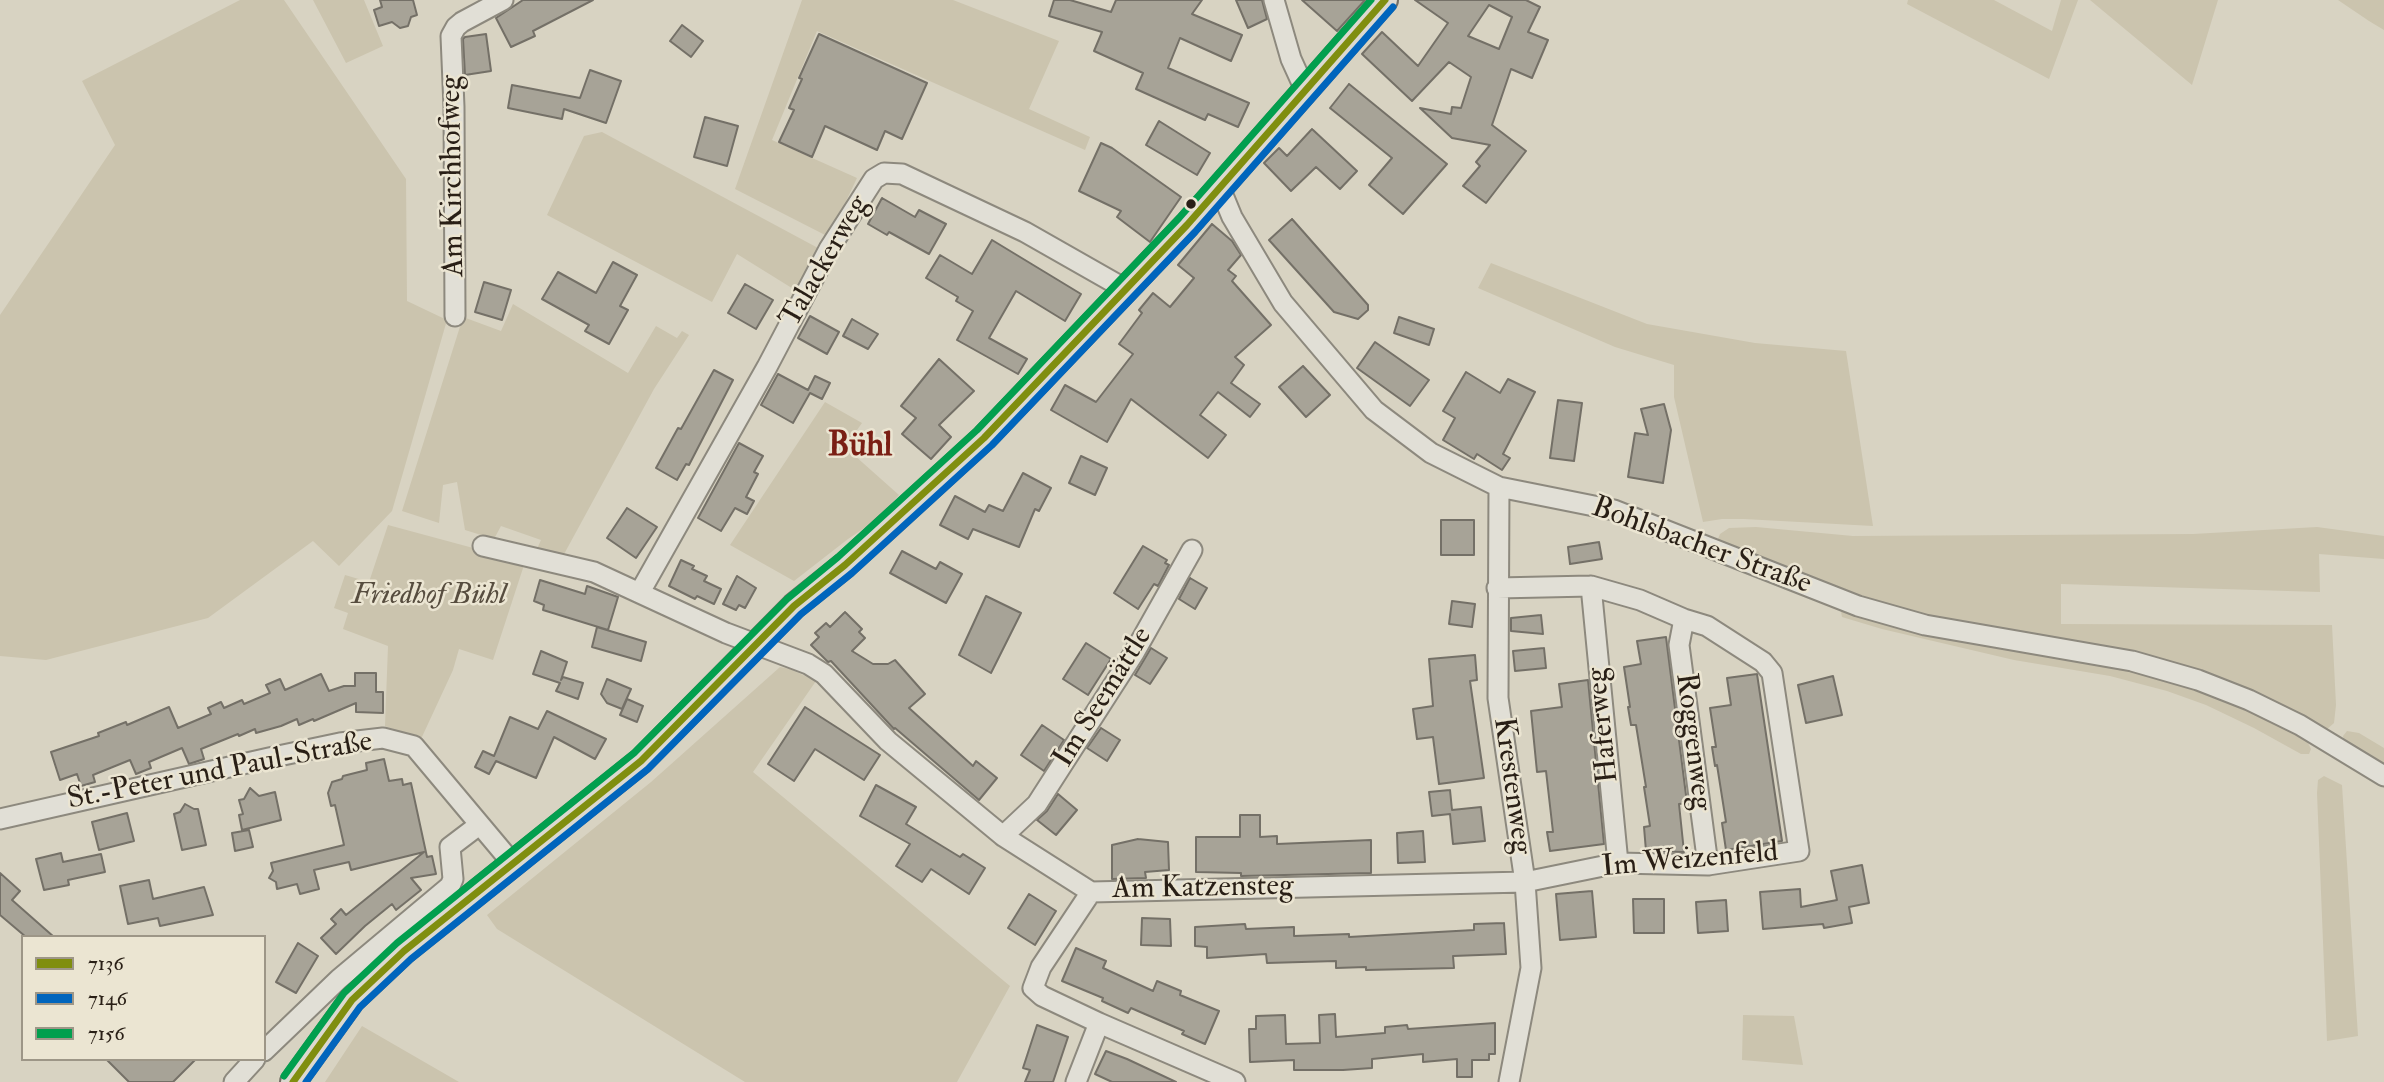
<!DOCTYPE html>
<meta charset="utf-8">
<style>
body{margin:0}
#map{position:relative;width:2384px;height:1082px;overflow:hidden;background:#d8d3c2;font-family:"IM FELL Double Pica",serif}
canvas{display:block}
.legend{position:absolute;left:21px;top:935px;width:245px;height:126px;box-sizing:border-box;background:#ebe5d2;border:2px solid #9d9687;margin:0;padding:9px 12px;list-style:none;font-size:21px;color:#291f16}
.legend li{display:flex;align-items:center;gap:14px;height:35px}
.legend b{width:35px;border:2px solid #9d9687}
</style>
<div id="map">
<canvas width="2384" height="1082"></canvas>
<ul class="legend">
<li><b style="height:9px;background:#808e0f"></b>7136</li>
<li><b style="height:9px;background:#0065bd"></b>7146</li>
<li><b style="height:9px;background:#029f4e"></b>7156</li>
</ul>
</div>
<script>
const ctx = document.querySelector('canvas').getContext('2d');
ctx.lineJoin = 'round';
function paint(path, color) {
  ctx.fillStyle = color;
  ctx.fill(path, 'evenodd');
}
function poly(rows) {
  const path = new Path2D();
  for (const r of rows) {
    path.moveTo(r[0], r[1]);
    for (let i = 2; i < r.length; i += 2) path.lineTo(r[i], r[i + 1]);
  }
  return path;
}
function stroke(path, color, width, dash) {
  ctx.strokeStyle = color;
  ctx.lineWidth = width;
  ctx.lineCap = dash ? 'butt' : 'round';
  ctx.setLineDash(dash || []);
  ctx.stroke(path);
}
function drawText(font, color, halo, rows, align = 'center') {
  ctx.font = font + ' "IM FELL Double Pica",serif';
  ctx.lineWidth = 5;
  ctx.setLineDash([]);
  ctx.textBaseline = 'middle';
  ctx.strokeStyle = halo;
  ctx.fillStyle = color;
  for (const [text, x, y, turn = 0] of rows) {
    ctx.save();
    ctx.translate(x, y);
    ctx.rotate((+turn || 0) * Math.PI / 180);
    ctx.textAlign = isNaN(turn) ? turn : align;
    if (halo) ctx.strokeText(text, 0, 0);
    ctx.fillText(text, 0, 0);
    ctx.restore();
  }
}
const green = poly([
 [240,0,284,0,406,179,407,301,447,320,392,511,339,566,313,541,208,618,46,660,0,656,0,315,115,145,82,81],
 [313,0,364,0,383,46,346,63],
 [802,0,953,0,1059,41,1029,109,1090,137,1085,150,817,31,772,140,857,178,829,237,735,189],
 [1908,0,1994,0,2052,31,2061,0,2078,0,2049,79,1907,4],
 [2090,0,2218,0,2192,85],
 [2338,0,2384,0,2384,30,2369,21],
 [602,132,818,248,795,290,737,254,712,302,547,215,584,136],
 [1491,263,1647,324,1755,343,1846,351,1873,526,1744,519,1722,519,1703,522,1674,397,1674,365,1615,347,1478,288],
 [513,304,628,373,656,326,677,338,682,331,689,335,654,389,563,556,537,549,541,540,501,526,494,539,465,530,457,482,443,485,439,523,402,511,463,317,501,331],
 [825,402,862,423,845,447,899,495,876,520,848,539,794,581,730,545],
 [388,525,525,562,493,660,459,649,453,670,421,739,385,726,388,646,343,629,348,613,334,608,345,575,369,582],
 [1756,527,1853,536,2193,534,2317,527,2384,536,2384,559,2319,554,2320,592,2061,584,2061,624,2332,625,2336,705,2334,723,2324,732,2280,708,1920,615,1837,589,1718,539,1720,534,1729,528],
 [1840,607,2138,672,2189,688,2252,712,2307,741,2311,749,2309,754,2301,754,2254,728,2206,705,2167,691,2110,676,2014,660,1882,629,1842,617],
 [780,667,790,669,816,681,753,772,1010,986,957,1082,745,1082,497,929,487,915,651,782],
 [2347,731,2359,733,2384,748,2384,768,2345,745,2343,736],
 [2324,776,2342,785,2358,1036,2327,1041,2317,793,2318,780],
 [1743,1015,1794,1016,1803,1065,1742,1060],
 [362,1026,459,1082,325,1082]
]);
const building = poly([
 [380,0,413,0,417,15,411,17,408,26,400,28,392,22,379,26,374,10,382,7,380,0],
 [523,0,593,0,533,31,535,36,511,47,496,18,523,0],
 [1054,0,1070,0,1111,12,1116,0,1202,0,1192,14,1242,35,1231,61,1180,38,1168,68,1249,103,1238,127,1208,114,1205,120,1136,89,1143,73,1094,51,1102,32,1049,16,1054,0],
 [1236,0,1262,0,1267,19,1248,28,1236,0],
 [1302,0,1365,0,1337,31,1302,0],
 [1415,0,1526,0,1540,7,1528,32,1548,40,1532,78,1511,69,1492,125,1526,151,1486,203,1463,186,1480,166,1476,162,1490,145,1452,138,1420,108,1451,114,1452,107,1461,108,1471,77,1449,62,1412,101,1362,54,1382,32,1418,66,1448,23,1415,0],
 [1489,5,1512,17,1499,49,1468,36,1489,5],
 [682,25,703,41,691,57,670,41,682,25],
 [486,34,491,71,465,75,463,39,465,37,486,34],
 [819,34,927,83,902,139,885,131,877,150,825,126,812,157,779,142,794,110,789,108,802,79,799,78,819,34],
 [590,70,621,81,606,123,564,109,562,119,508,108,512,85,580,98,590,70],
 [1349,84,1447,164,1403,214,1369,185,1392,158,1330,108,1349,84],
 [705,117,738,126,727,166,694,157,705,117],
 [1159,121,1210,153,1197,175,1146,145,1159,121],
 [1312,129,1357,171,1340,189,1316,167,1291,191,1264,163,1279,148,1287,156,1312,129],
 [1101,143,1112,148,1181,197,1150,242,1117,217,1121,211,1079,191,1101,143],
 [882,198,915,217,919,210,946,224,929,254,889,232,887,235,868,224,882,198],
 [1292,219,1368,305,1368,310,1358,319,1334,312,1269,240,1292,219],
 [1212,224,1232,241,1241,255,1228,270,1236,276,1232,281,1271,325,1235,357,1244,365,1231,383,1260,404,1250,417,1218,392,1200,415,1226,435,1208,458,1131,399,1107,442,1051,410,1065,385,1096,402,1133,354,1119,344,1142,313,1139,310,1153,293,1170,307,1194,278,1178,265,1212,224],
 [992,240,1081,294,1065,321,1016,291,989,338,1027,359,1018,374,957,340,973,311,956,301,958,297,926,278,940,255,972,274,992,240],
 [613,262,637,275,620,306,628,310,609,344,585,331,589,325,542,299,558,272,596,293,613,262],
 [484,282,511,290,502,320,475,312,484,282],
 [745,284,773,300,756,329,728,313,745,284],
 [810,316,839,332,827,354,798,338,810,316],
 [1399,317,1434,329,1429,345,1394,333,1399,317],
 [852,319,878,334,868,349,843,336,852,319],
 [1375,342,1429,380,1410,406,1357,368,1375,342],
 [939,359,974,391,939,425,951,437,931,459,902,434,916,418,901,406,939,359],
 [1303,366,1330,395,1306,417,1279,387,1303,366],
 [714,370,733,380,689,465,686,464,677,480,656,468,678,428,681,429,714,370],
 [1466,372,1500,393,1508,379,1535,392,1503,454,1510,458,1502,470,1477,454,1474,459,1443,440,1455,418,1443,411,1466,372],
 [778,374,808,390,815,376,830,383,822,399,810,393,793,423,761,405,778,374],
 [1558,400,1582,403,1574,461,1550,458,1558,400],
 [1664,404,1671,430,1663,483,1628,477,1635,433,1648,435,1641,409,1664,404],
 [739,443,763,456,754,472,758,474,746,497,754,501,747,514,735,508,721,531,698,518,739,443],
 [1081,456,1107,468,1095,495,1069,483,1081,456],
 [1023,473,1051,488,1039,511,1035,509,1019,547,973,529,968,539,940,525,955,496,985,512,989,505,1003,511,1023,473],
 [627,508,657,527,636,558,607,538,627,508],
 [1441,520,1474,520,1474,555,1441,555,1441,520],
 [1599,542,1602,559,1570,564,1568,547,1599,542],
 [1143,546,1167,560,1165,563,1169,565,1158,586,1154,584,1138,609,1114,593,1143,546],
 [902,551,936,569,940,562,962,574,946,603,890,573,902,551],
 [681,560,694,566,692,569,707,576,704,581,721,589,714,604,697,596,695,599,669,586,681,560],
 [737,576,756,588,745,608,739,605,736,610,723,604,737,576],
 [1190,578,1207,588,1195,609,1179,599,1190,578],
 [540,580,585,594,587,586,618,597,608,630,543,610,544,605,534,601,540,580],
 [986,596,1021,613,991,673,959,655,986,596],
 [1452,601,1475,604,1472,627,1449,624,1452,601],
 [845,612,862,629,859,632,865,638,852,651,873,664,888,664,895,660,925,694,909,708,973,766,976,761,997,778,979,800,895,728,894,729,831,661,828,662,811,645,819,637,815,633,826,623,830,627,845,612],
 [1541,615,1543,634,1511,631,1511,618,1541,615],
 [597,627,646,642,641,661,592,647,597,627],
 [1666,637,1687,803,1679,804,1684,852,1646,851,1644,827,1650,826,1644,787,1646,787,1636,725,1631,725,1628,707,1630,707,1624,667,1641,664,1637,641,1666,637],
 [1086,643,1111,659,1088,695,1063,679,1086,643],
 [1151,648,1167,658,1150,684,1135,675,1151,648],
 [1544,648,1546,668,1515,671,1513,651,1544,648],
 [541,651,567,662,561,680,563,677,583,683,578,699,556,691,560,683,533,674,541,651],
 [1475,655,1477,680,1470,681,1484,778,1439,784,1433,737,1417,739,1413,709,1433,706,1429,659,1475,655],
 [355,673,376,673,376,692,383,692,383,713,356,712,356,703,314,721,313,719,299,725,297,719,281,726,256,733,255,729,239,736,238,734,201,749,204,759,189,764,182,748,149,762,151,768,136,774,130,760,93,775,95,782,81,786,77,774,60,780,51,752,99,736,98,733,126,722,127,725,169,707,178,728,211,714,208,708,221,702,224,708,242,700,244,704,270,693,266,685,280,679,285,690,321,674,329,691,344,686,355,686,355,673],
 [1757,674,1782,841,1726,850,1722,823,1726,822,1717,765,1715,766,1712,747,1716,747,1710,708,1731,705,1727,678,1757,674],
 [1833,676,1842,715,1806,723,1798,685,1833,676],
 [607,679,631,689,622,709,607,703,601,694,607,679],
 [1588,680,1604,844,1550,851,1547,832,1553,832,1546,771,1537,772,1531,711,1562,707,1559,684,1588,680],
 [627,699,643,706,637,722,620,715,627,699],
 [805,707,880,755,864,780,815,749,794,781,768,764,805,707],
 [547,711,606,739,595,759,554,737,536,778,496,761,489,774,475,767,483,751,494,756,510,717,538,729,547,711],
 [1042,725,1064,740,1044,771,1021,755,1042,725],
 [1101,728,1120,740,1107,761,1087,748,1101,728],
 [384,759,389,781,402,779,403,785,411,783,427,857,432,856,436,874,411,878,421,890,396,910,392,904,365,926,336,954,321,938,336,924,331,919,341,909,346,915,424,852,351,870,349,862,314,870,319,889,300,894,297,884,277,889,276,882,269,878,273,871,271,863,344,845,335,805,331,806,328,793,332,782,342,779,343,776,367,770,366,763,384,759],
 [876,785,916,807,906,824,960,857,963,854,985,868,969,894,931,869,922,882,896,866,910,844,860,816,876,785],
 [250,788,259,796,275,792,281,820,242,830,239,815,243,814,239,800,244,799,250,788],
 [1450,790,1452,810,1481,807,1485,841,1453,844,1450,814,1432,816,1429,792,1450,790],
 [1058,794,1077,810,1056,835,1037,820,1047,811,1058,794],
 [185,804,194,809,198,809,206,845,182,850,174,814,180,812,185,804],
 [127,813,134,841,99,850,92,822,127,813],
 [1240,815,1260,815,1260,837,1277,836,1277,844,1371,840,1371,873,1241,876,1241,873,1196,872,1196,837,1240,837,1240,815],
 [249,830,253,847,235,851,232,833,249,830],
 [1423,831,1425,862,1398,863,1397,833,1423,831],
 [1138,839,1168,842,1169,870,1145,872,1146,878,1112,879,1112,845,1138,839],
 [61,853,63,862,101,854,105,872,68,880,69,885,44,890,36,859,61,853],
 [1862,865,1869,903,1849,907,1852,923,1824,928,1823,924,1763,929,1760,892,1800,889,1801,907,1837,900,1831,871,1862,865],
 [0,873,20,891,12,900,54,937,26,937,0,915,0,873],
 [149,880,153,899,204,887,213,915,160,926,158,918,128,924,120,886,149,880],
 [1592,891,1596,937,1560,940,1556,894,1592,891],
 [1029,894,1056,911,1035,945,1008,928,1029,894],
 [1633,899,1664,899,1664,933,1634,933,1633,899],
 [1726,900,1728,931,1698,933,1696,902,1726,900],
 [1142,918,1170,919,1171,946,1141,945,1142,918],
 [1504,923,1506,954,1453,956,1454,968,1366,970,1366,967,1336,968,1336,961,1267,963,1266,954,1207,958,1207,947,1195,946,1195,927,1245,924,1246,929,1294,927,1294,936,1349,934,1349,937,1474,930,1474,924,1504,923],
 [298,943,318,956,296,993,276,982,298,943],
 [1076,948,1106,961,1103,968,1153,991,1157,981,1181,991,1180,995,1219,1011,1205,1044,1182,1034,1184,1031,1131,1008,1128,1013,1102,1001,1103,998,1062,981,1076,948],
 [1335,1014,1336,1037,1385,1033,1385,1027,1407,1025,1408,1029,1495,1023,1495,1054,1489,1054,1489,1060,1472,1060,1472,1077,1457,1077,1457,1059,1423,1062,1423,1054,1372,1059,1372,1068,1343,1070,1294,1070,1294,1060,1250,1062,1249,1029,1256,1029,1256,1016,1285,1015,1286,1044,1320,1043,1319,1015,1335,1014],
 [1037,1025,1068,1037,1053,1082,1025,1082,1030,1070,1023,1068,1037,1025],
 [1106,1051,1127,1059,1176,1082,1112,1082,1095,1074,1106,1051],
 [106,1059,196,1059,173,1082,129,1082,106,1059]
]);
const minor = poly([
 [1274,0,1291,59,1306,92],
 [1220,188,1232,217,1283,303,1374,410,1431,453,1499,487,1614,510,1858,606,1925,625,2132,661,2198,680,2249,700,2300,725,2384,776],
 [455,316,454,107,451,36,456,27,462,22,503,0],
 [1499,487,1498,698,1525,882,1531,968,1509,1082],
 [483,546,594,572,726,633,808,664,824,674,888,741,1003,836,1091,892,1525,882,1618,863,1708,865,1799,851,1772,673,1763,662,1707,626,1684,619,1640,600,1591,586,1497,588],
 [1591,586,1618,863],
 [640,592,767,367,829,249,874,179,884,173,902,174,1025,232,1127,290],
 [1684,619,1679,645,1708,865],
 [0,819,269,758,340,743,383,738,414,746,513,864],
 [1003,836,1037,804,1134,653,1192,550],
 [1091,892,1041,967,1033,988,1042,996,1099,1023,1235,1082],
 [264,1051,339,979,450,886,453,879,450,847,479,825],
 [234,1082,255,1059],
 [1076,1082,1099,1023]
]);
const major = poly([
 [293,1082,352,1000,404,951,641,761,794,606,845,565,984,438,1187,225,1385,0]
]);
const bus1 = poly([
 [293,1082,352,1000,404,951,641,761,794,606,845,565,984,438,1187,225,1385,0]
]);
const bus2 = poly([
 [306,1082,360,1007,411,959,648,769,801,614,852,573,992,445,1195,232,1393,7]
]);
const bus3 = poly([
 [284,1076,344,993,397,943,634,753,787,599,838,557,977,430,1179,218,1371,0]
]);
const markers = [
 [1191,204,6,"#291f16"]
];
const streetNames = [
 ["Am Kirchhofweg",454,176,-91],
 ["Talackerweg",826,262,-60],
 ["Bohlsbacher Straße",1701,547,20],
 ["Im Seemättle",1104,698,-58],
 ["Haferweg",1604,725,-96],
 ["Roggenweg",1692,742,83],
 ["St.-Peter und Paul-Straße",220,772,-11],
 ["Krestenweg",1511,786,82],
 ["Im Weizenfeld",1690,861,-5],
 ["Am Katzensteg",1203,889,-1]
];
const parkNames = [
 ["Friedhof Bühl",429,597]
];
const quarterNames = [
 ["Bühl",860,448]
];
paint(green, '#cbc4ae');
paint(building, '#a7a397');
stroke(building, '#747067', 2);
stroke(minor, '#8d897e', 23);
stroke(major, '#747067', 28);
stroke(minor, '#e1dfd6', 19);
stroke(major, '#dcd9d0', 24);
stroke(bus1, '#808e0f', 7);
stroke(bus2, '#0065bd', 7);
stroke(bus3, '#029f4e', 7);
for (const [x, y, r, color] of markers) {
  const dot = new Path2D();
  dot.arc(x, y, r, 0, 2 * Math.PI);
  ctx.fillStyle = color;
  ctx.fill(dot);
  stroke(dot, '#ebe5d2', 2.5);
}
drawText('30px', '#291f16', '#ebe5d2', streetNames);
drawText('italic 30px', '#574d3f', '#ebe5d2', parkNames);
drawText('bold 33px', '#7a1f14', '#ebe5d2', quarterNames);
</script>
